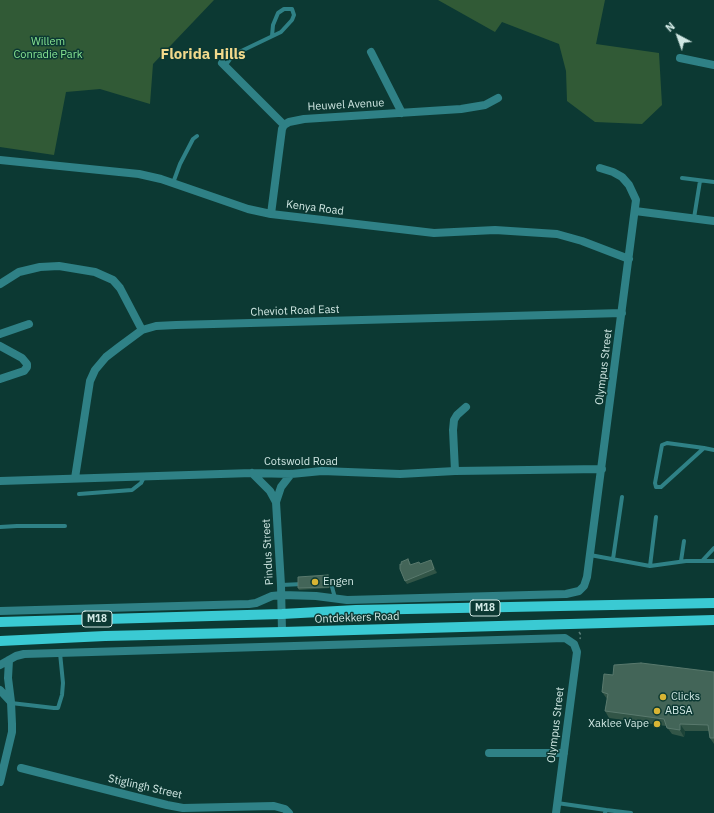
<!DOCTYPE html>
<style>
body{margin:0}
#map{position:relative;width:714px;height:813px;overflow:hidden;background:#0c3933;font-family:"IBM Plex Sans",sans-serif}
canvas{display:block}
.north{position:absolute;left:658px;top:16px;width:40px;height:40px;-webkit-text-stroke:3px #0c3933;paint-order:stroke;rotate:319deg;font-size:11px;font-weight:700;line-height:16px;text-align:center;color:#d0e7e3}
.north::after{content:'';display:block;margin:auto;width:14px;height:18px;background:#d0e7e3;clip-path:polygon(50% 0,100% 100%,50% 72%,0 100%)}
</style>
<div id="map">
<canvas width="714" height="813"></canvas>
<div class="north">N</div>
</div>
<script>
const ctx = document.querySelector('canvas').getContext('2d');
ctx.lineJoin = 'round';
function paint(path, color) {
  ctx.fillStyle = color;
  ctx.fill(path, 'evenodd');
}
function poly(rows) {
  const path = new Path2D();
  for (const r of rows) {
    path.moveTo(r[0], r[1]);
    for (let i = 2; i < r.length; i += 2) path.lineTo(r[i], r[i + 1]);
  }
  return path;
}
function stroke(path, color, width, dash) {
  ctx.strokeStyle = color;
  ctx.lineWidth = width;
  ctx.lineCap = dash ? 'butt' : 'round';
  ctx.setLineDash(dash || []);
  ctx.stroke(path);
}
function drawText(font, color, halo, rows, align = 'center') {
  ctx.font = font + ' "IBM Plex Sans",sans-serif';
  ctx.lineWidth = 3;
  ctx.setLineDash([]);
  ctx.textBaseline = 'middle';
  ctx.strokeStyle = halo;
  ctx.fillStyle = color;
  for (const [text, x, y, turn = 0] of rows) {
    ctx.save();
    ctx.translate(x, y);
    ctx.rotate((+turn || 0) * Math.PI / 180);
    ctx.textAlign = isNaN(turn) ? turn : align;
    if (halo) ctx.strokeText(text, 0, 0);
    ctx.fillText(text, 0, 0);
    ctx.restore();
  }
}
const green = poly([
 [0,0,214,0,153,64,150,104,100,89,66,92,54,155,0,147],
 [438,0,605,0,596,44,659,53,662,105,642,124,595,122,567,101,566,71,559,44,502,22,495,32]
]);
const path = poly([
 [579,632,581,635,580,639]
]);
const service = poly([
 [225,66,233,55,281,32,292,20,294,15,292,9,284,9,278,13,273,25,272,36],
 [682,178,714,182],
 [173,183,180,164,193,139,197,136],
 [694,218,700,181],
 [704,448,661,487,656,487,655,483,662,445,667,443,704,448,714,450],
 [79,494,132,490,141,483,144,477],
 [0,527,17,526,65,526],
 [590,555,650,566,686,561,714,561],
 [613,559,622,497],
 [681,561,684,541],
 [702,561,714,548],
 [650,566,656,517],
 [326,582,331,583,335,598],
 [281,585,303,584],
 [11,703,54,708,58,708,62,695,63,683,60,653],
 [557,803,606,810],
 [605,813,606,810,631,813]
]);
const minor = poly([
 [371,52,402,113],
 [680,58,714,65],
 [222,63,284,125],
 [0,160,139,174,161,179,248,209,271,214,434,233,495,230,557,234,582,241,629,259],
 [635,211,714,221],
 [271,214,282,129,284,125,289,122,304,119,461,109,485,105,498,98],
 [0,284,19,272,40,267,59,266,95,272,113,280,120,288,142,330],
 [0,334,29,324],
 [0,346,22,358,27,364,27,367,24,371,0,379],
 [455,471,453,430,454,420,457,415,466,407],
 [252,473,270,491,276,502],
 [75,478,90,381,95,370,106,357,119,347,142,330,156,326,176,325,622,313],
 [0,481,252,473,291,474,322,471,400,474,455,471,602,469],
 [0,611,249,604,256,603,272,596,282,595,316,596,347,600,566,594,579,591,584,586,587,577,636,200,629,185,622,177,613,172,600,168],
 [282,632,281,585,276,502,281,487,291,474],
 [9,660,8,678,11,702],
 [0,665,16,656,24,654,565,638,574,644,577,652,556,813],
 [0,690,11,702,12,724,12,732,0,782],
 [489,753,564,753],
 [21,768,167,805,183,808,274,806,285,809,289,813]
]);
const primary = poly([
 [0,622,282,614,356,610,714,603],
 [0,641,105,636,282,632,714,620]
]);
const wall = poly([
 [408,559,411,564,433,564,437,573,407,584,405,581,402,564],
 [329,577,330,588,299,590,298,588],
 [714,672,714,744,710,738,709,731,685,731,684,737,672,734,666,726,609,718,605,711,607,699,602,692,613,675]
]);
const shadedWall = poly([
 [431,560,433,564,437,573,434,569],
 [328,575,329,577,330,588,329,587],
 [680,724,685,731,684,737,680,730]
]);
const building = poly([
 [408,559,410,565,419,562,420,564,431,560,434,569,405,581,400,569,400,564,402,564,401,562,408,559],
 [328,575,329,587,298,588,298,577,328,575],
 [641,663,714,672,714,738,710,738,708,725,680,724,680,730,667,728,664,719,605,711,608,694,602,692,604,674,613,675,614,665,641,663]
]);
const markers = [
 [315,582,4,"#d8b434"],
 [663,697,4,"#d8b434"],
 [657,711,4,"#d8b434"],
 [657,724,4,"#d8b434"]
];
const shields = [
 [485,608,30],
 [97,619,30]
];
const shieldNames = [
 ["M18",485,608],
 ["M18",97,619]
];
const parkNames = [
 ["Willem",48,42],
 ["Conradie Park",48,55]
];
const streetNames = [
 ["Heuwel Avenue",346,105,-3],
 ["Kenya Road",315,208,7],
 ["Cheviot Road East",295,311,-2],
 ["Olympus Street",604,367,-83],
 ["Cotswold Road",301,462],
 ["Pindus Street",268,552,-93],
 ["Ontdekkers Road",357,618,-2],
 ["Olympus Street",556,725,-83],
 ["Stiglingh Street",145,787,13]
];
const poiNames = [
 ["Engen",323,582],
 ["Clicks",671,697],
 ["ABSA",665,711],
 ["Xaklee Vape",649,724,"right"]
];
const districtNames = [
 ["Florida Hills",203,55]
];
paint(green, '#315a36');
stroke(path, '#587d78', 1.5, [3, 3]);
stroke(service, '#2f8186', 4);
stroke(minor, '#2f8186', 8);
stroke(primary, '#3acad3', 10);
paint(wall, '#325547');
paint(shadedWall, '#1c4338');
paint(building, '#436558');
stroke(building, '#59796d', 1);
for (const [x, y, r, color] of markers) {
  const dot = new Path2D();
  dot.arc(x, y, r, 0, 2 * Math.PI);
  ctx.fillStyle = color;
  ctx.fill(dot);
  stroke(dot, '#0c3933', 1.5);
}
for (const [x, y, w] of shields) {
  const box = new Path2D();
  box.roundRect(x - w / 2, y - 8, w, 16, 3);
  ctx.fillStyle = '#0c3933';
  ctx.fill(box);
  stroke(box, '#d0e7e3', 1);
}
drawText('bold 10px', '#d0e7e3', null, shieldNames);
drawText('11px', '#89e593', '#0c3933', parkNames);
drawText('11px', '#d0e7e3', '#0c3933', streetNames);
drawText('11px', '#d0e7e3', '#0c3933', poiNames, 'left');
drawText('bold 15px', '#f1d98c', '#0c3933', districtNames);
</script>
